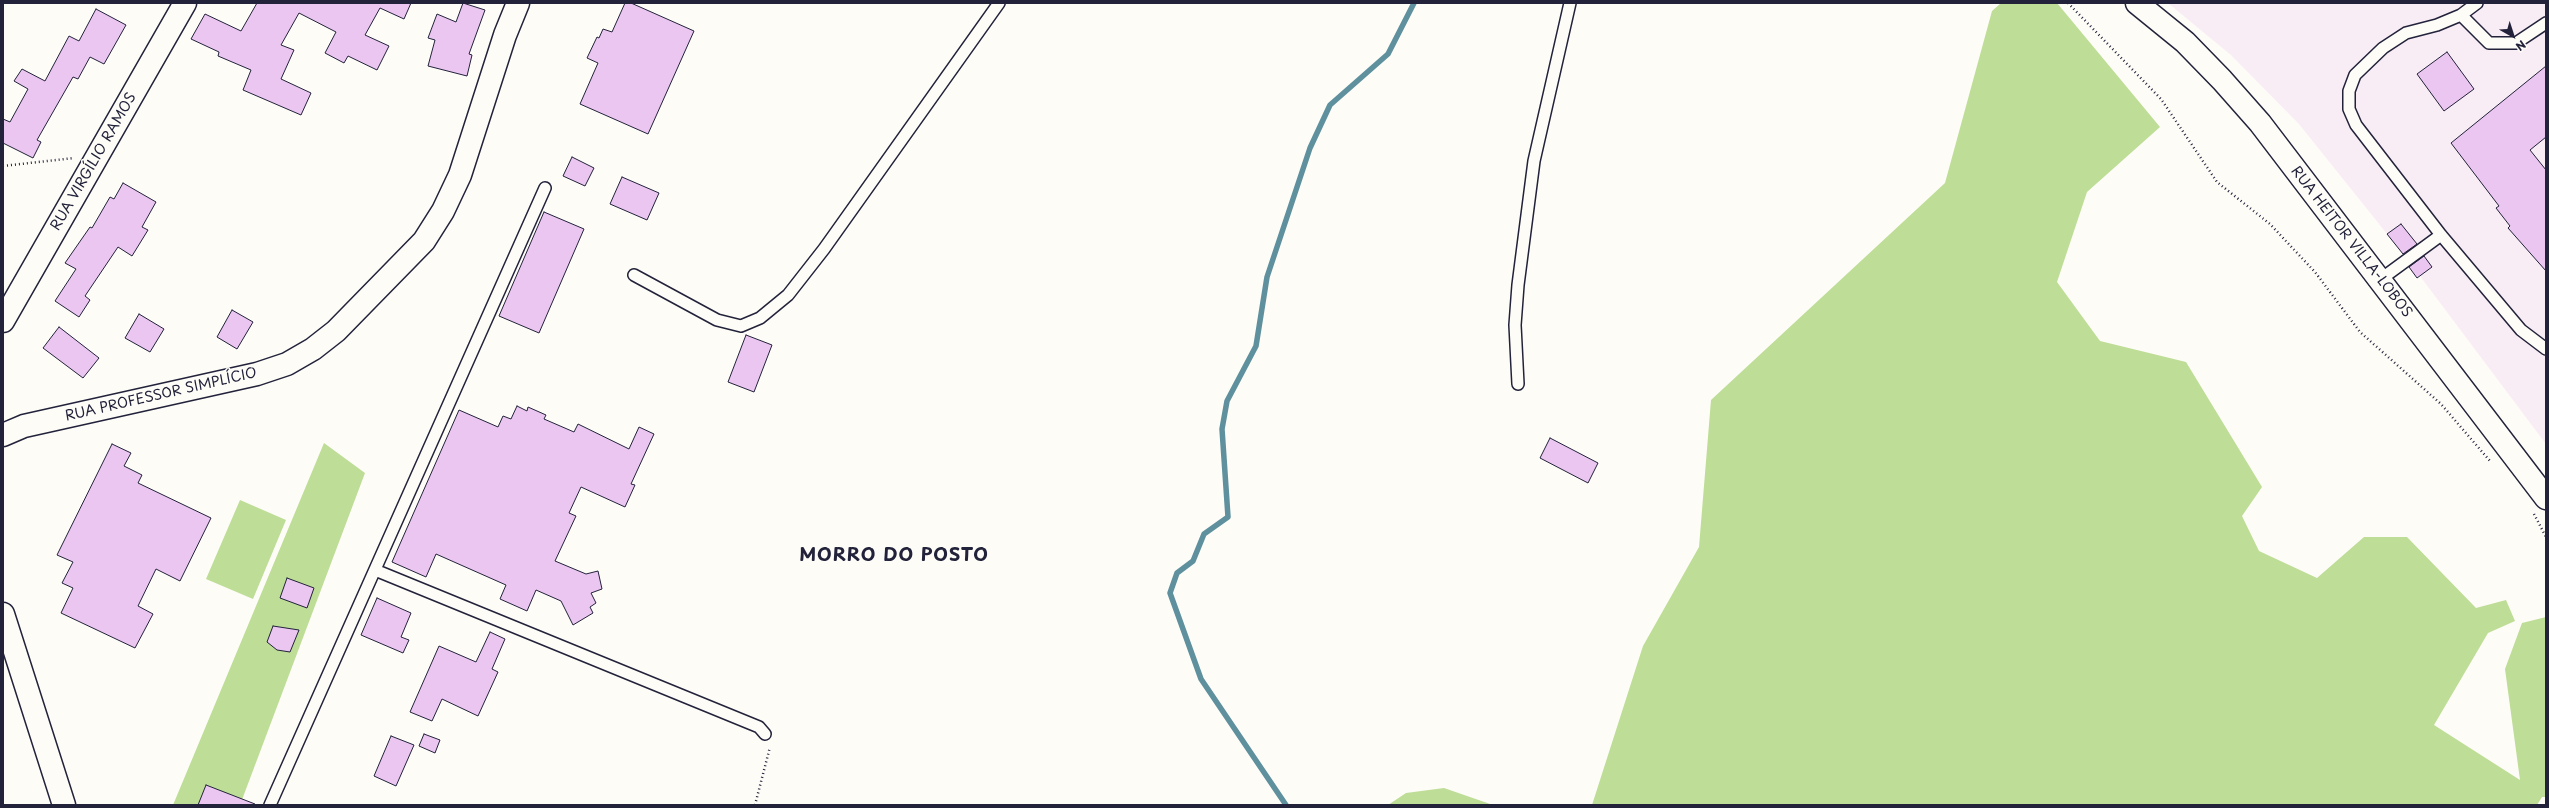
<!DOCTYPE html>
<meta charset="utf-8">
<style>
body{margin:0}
#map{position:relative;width:2549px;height:808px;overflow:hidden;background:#fdfcf7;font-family:"Playpen Sans",sans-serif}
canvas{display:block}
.frame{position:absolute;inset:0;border:4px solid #22223b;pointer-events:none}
.north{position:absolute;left:2493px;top:16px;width:40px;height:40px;-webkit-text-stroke:3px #fdfcf7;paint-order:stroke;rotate:141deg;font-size:11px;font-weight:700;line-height:16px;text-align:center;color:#22223b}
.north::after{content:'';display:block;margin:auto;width:14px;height:18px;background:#22223b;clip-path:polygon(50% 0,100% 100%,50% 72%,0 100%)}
</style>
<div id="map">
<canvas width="2549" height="808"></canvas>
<div class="frame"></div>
<div class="north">N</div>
</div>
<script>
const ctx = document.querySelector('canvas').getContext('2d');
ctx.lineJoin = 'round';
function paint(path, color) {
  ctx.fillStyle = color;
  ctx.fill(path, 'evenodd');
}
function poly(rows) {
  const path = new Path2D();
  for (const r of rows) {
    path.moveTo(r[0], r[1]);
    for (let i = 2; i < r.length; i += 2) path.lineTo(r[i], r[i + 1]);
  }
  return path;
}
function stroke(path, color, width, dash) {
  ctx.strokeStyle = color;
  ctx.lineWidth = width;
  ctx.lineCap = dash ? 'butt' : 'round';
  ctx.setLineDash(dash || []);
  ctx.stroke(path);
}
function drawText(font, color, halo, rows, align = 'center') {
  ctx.font = font + ' "Playpen Sans",sans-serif';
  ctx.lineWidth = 3;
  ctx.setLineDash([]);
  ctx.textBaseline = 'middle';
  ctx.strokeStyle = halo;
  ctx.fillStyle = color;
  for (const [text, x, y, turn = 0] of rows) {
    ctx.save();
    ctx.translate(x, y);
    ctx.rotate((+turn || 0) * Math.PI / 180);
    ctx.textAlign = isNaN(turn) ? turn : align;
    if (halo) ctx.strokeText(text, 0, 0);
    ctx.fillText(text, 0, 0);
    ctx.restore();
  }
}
const built = poly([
 [2168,3,2546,3,2546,444,2408,260,2299,124,2231,55]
]);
const green = poly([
 [2001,3,2057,3,2160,127,2087,192,2057,282,2100,341,2186,362,2262,487,2242,516,2259,551,2317,578,2364,537,2407,537,2476,608,2506,600,2515,621,2488,633,2434,725,2520,780,2505,669,2522,623,2546,617,2546,797,2542,797,2537,805,1592,805,1643,646,1699,547,1711,400,1945,183,1992,11],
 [324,443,365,473,240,805,173,805],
 [240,500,286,520,253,599,206,579],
 [1444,788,1493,805,1388,805,1406,793]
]);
const stream = poly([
 [1286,805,1201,679,1170,593,1177,573,1193,561,1204,534,1228,517,1222,429,1227,401,1256,346,1267,277,1310,148,1330,105,1388,54,1414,3]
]);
const building = poly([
 [257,3,411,3,404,19,380,8,365,35,389,46,377,70,348,56,344,63,325,53,336,32,299,13,281,45,294,50,281,79,311,93,301,115,243,90,251,70,218,56,219,52,191,39,205,14,241,31,257,3],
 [463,3,485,10,469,54,472,55,467,76,428,66,435,40,428,38,437,14,456,22,463,3],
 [625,3,631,3,694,31,648,134,580,104,598,63,587,58,597,37,599,38,603,29,612,32,625,3],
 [96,9,126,25,104,64,90,57,78,79,73,77,37,140,41,142,33,158,3,143,3,119,10,122,28,89,14,81,22,69,45,81,69,36,79,41,96,9],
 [2447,52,2474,89,2444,111,2417,74,2447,52],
 [2546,66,2546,137,2530,150,2546,170,2546,271,2508,228,2510,226,2496,208,2499,206,2451,143,2546,66],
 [572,157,594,168,585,186,563,176,572,157],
 [622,177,659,193,647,220,610,204,622,177],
 [123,183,156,202,142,227,148,230,132,256,118,247,85,296,90,300,79,317,55,301,76,269,65,263,90,227,92,228,110,197,114,199,123,183],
 [544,212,584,229,539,333,499,316,544,212],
 [2401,224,2417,244,2403,254,2387,234,2401,224],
 [2424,256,2432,267,2417,278,2409,267,2424,256],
 [232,310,253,322,237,349,217,337,232,310],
 [139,314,164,329,150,352,125,338,139,314],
 [59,327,99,358,83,378,43,348,59,327],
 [746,335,772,345,754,392,728,382,746,335],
 [517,406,527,411,528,407,546,415,544,419,574,432,578,424,629,449,639,427,654,434,631,484,635,485,625,507,581,487,569,513,576,516,555,561,586,574,598,571,602,589,591,593,596,603,590,607,593,613,573,625,561,601,536,590,527,611,500,599,506,585,436,554,426,577,392,562,459,410,498,427,503,416,511,419,517,406],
 [1550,438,1598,463,1588,483,1540,458,1550,438],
 [112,444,131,453,124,466,142,475,138,483,211,518,180,581,156,569,138,606,153,614,135,648,61,613,73,588,62,583,73,562,57,555,112,444],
 [287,578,314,588,307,608,280,598,287,578],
 [377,598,411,613,401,637,409,640,403,653,361,635,377,598],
 [273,626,299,630,290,652,277,650,267,642,273,626],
 [490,632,505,639,492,669,498,672,478,716,442,699,432,721,410,712,439,646,476,662,490,632],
 [424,734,440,740,435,753,419,746,424,734],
 [391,736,414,745,396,786,374,776,391,736],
 [206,785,255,804,255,805,198,805,206,785]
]);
const path = poly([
 [2068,3,2161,99,2217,182,2270,224,2315,272,2360,332,2441,404,2490,461],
 [3,166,74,158],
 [2534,514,2546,537],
 [755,805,770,747]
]);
const lane = poly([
 [2477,3,2461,15,2437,25,2406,33,2383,48,2355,75,2349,91,2349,109,2356,125,2441,235,2521,330,2546,349],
 [2461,15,2489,43,2516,43,2546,23],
 [634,275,717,320,741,326,760,318,788,295,824,249,999,3],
 [2381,279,2441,235],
 [1518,384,1515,325,1518,285,1534,161,1570,3],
 [375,570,759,727,765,734],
 [270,805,545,188]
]);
const street = poly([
 [3,321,185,3]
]);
const secondary = poly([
 [2137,3,2185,42,2222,80,2260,123,2546,498],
 [3,435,24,426,257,374,287,364,313,349,336,331,424,241,443,211,460,175,505,35,518,3],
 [3,614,64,805]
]);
const streetNames = [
 ["RUA VIRGÍLIO RAMOS",94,162,-60],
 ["RUA HEITOR VILLA-LOBOS",2351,242,52],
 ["RUA PROFESSOR SIMPLÍCIO",161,395,-13]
];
const districtNames = [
 ["MORRO DO POSTO",894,556]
];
paint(built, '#f8ecf5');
paint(green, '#bedd96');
stroke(stream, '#5f909d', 5.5);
paint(building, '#ebc6f0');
stroke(building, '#22223b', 1);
stroke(lane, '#22223b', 14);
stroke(street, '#22223b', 25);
stroke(secondary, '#22223b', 25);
stroke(path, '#22223b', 2.5, [1, 3]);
stroke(lane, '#fdfcf7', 11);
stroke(street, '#fdfcf7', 22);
stroke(secondary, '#fdfcf7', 22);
drawText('14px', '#22223b', '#fdfcf7', streetNames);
ctx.letterSpacing = '1px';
drawText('bold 18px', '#22223b', '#fdfcf7', districtNames);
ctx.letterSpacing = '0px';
</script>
